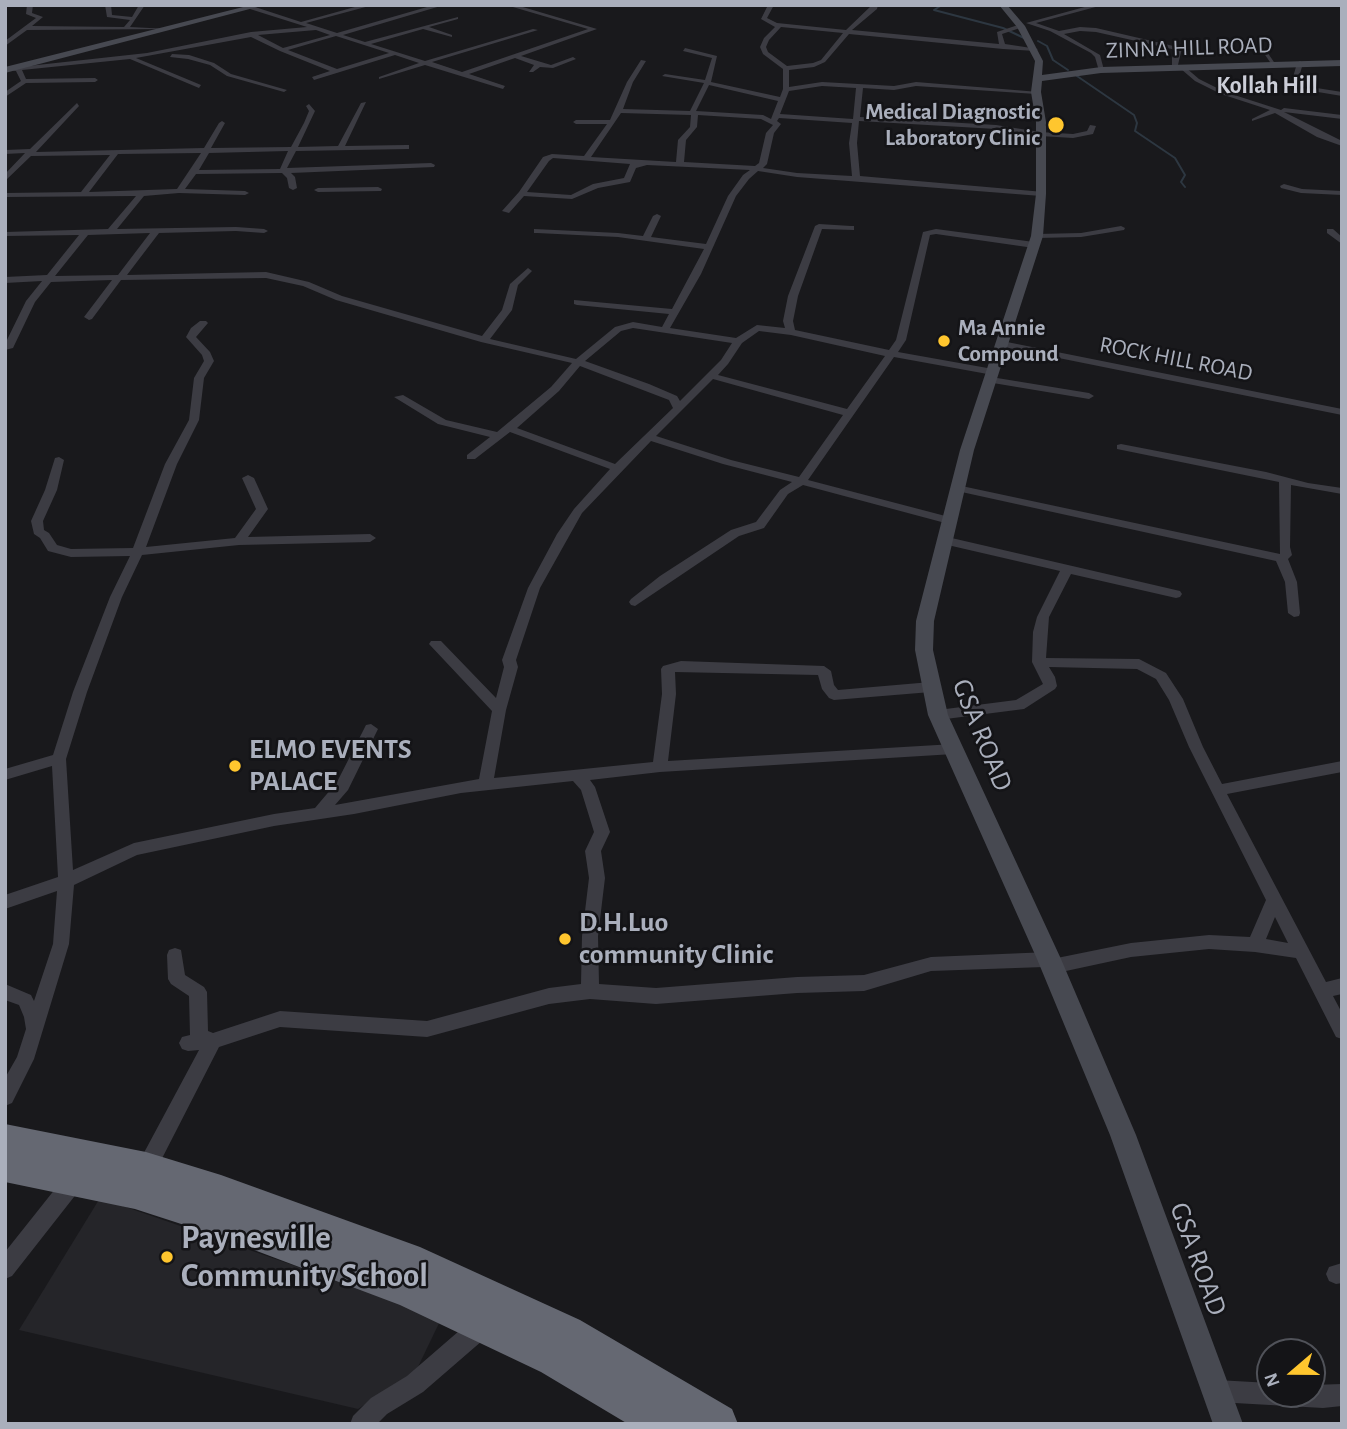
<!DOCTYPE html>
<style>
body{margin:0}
#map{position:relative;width:1347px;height:1429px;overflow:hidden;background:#19191c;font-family:"Alegreya Sans",sans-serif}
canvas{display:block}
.frame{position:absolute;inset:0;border:7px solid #aaafbc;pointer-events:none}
.north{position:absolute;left:1256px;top:1338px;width:70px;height:70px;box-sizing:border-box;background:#141417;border:2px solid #505259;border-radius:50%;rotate:250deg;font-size:19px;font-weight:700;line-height:28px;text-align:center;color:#aaafbc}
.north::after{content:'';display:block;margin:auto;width:24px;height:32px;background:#ffc62e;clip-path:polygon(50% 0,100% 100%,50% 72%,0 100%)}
</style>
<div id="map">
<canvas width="1347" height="1429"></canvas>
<div class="frame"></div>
<div class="north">N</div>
</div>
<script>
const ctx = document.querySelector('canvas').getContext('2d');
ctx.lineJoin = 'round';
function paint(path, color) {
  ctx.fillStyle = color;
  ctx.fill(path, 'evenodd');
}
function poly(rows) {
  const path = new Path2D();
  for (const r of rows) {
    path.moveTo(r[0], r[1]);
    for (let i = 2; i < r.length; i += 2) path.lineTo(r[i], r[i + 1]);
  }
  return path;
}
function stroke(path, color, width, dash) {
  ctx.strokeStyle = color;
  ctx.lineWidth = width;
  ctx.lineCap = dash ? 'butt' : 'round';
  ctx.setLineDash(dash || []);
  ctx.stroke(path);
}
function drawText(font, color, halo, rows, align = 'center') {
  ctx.font = font + ' "Alegreya Sans",sans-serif';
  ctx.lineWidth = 5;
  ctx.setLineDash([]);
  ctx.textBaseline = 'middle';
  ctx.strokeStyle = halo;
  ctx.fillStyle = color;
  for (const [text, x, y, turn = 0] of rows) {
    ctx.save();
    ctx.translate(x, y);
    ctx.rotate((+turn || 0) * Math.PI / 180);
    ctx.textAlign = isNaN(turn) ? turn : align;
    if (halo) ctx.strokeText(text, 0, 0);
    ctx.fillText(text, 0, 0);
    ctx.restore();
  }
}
const built = poly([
 [100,1198,442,1317,416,1371,358,1409,19,1330]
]);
const stream = poly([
 [942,5,934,10,1003,28,1024,38],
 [1038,41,1047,46,1053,60,1068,70],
 [1074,74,1134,115,1137,123,1135,131,1175,158,1185,175,1181,182,1185,187]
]);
const street = poly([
 [27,5,33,5,32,13,43,17,32,26,124,27,130,20,107,17,105,5,111,5,112,15,132,17,139,5,145,5,130,27,169,29,27,30,5,46,5,41,36,18,26,14,27,5],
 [362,5,373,5,306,23,337,33,434,5,444,5,343,35,365,42,458,17,458,19,429,27,452,35,452,37,423,29,371,44,425,61,533,29,538,30,432,62,462,72,588,29,506,5,516,5,597,29,521,56,551,65,573,57,576,59,553,68,540,67,533,72,529,72,534,65,515,58,469,74,505,86,503,89,425,65,379,79,379,77,419,63,395,55,314,80,312,77,330,71,280,51,251,37,136,58,201,85,199,88,130,59,22,70,26,79,95,78,98,80,95,82,26,83,5,97,5,92,21,81,16,71,10,70,10,68,147,53,251,32,307,27,250,9,252,6,301,22,362,5],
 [316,30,330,35,283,48,258,35,316,30],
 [336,36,389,53,337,69,288,50,336,36],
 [768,5,774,5,767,18,777,23,846,30,872,5,878,5,877,9,852,30,999,44,997,32,1021,24,1023,27,1002,34,1005,44,1038,49,1035,51,1003,49,849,34,825,62,814,67,789,70,789,87,822,82,894,86,916,82,1039,92,1036,94,916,86,894,90,863,88,860,117,996,125,1040,132,1073,134,1087,131,1090,125,1096,126,1093,134,1073,138,1040,136,996,129,859,121,857,143,860,176,1044,192,1044,196,1041,196,797,177,758,171,749,179,736,196,701,274,670,328,736,338,757,325,785,328,783,321,788,296,815,226,819,224,851,226,854,226,854,230,822,229,798,296,793,321,795,330,889,350,896,340,923,232,936,229,1034,242,1038,245,1034,248,936,234,930,235,906,340,898,352,993,369,998,372,993,375,894,357,808,480,953,518,955,520,949,524,803,485,788,494,764,528,739,536,635,606,631,605,629,602,631,599,660,576,731,530,756,522,780,490,792,482,723,464,651,441,582,513,540,588,516,660,518,667,506,710,494,778,653,762,662,694,661,669,663,666,681,661,824,666,831,671,834,685,838,690,931,682,938,687,931,692,834,700,829,698,822,689,818,675,675,672,676,694,668,761,954,744,959,745,961,749,959,753,954,754,660,772,590,780,595,787,610,832,601,851,605,878,598,936,599,984,656,988,797,977,864,975,931,957,1049,952,1055,954,1057,958,1131,943,1209,935,1250,937,1266,900,1189,747,1169,700,1156,679,1137,669,1049,667,1055,677,1057,686,1055,689,1024,709,938,720,933,719,931,715,938,710,1016,700,1043,684,1032,662,1033,632,1037,617,1060,571,939,543,937,540,943,536,1180,591,1182,594,1180,597,1176,598,1071,574,1049,617,1046,658,1139,659,1166,673,1183,699,1203,747,1222,784,1342,761,1342,772,1227,794,1326,982,1342,978,1342,994,1333,996,1342,1013,1342,1039,1336,1037,1296,958,1255,952,1209,949,1131,957,1052,974,1046,972,1044,967,931,971,864,991,797,993,656,1004,590,999,549,1004,427,1037,280,1027,219,1047,153,1176,146,1179,139,1176,136,1169,139,1162,199,1050,188,1051,182,1049,179,1043,182,1037,190,1035,189,996,171,984,168,979,167,955,169,950,175,948,181,950,185,975,204,987,207,992,208,1031,213,1033,280,1011,427,1021,549,988,581,984,582,936,589,878,585,851,594,832,581,790,573,781,461,793,354,814,274,826,137,855,74,885,69,944,34,1059,12,1103,5,1106,5,1078,17,1057,26,1029,24,1017,19,1005,5,1000,5,984,31,995,34,1001,53,944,57,891,5,909,5,895,58,877,52,766,5,780,5,769,53,755,73,692,110,597,130,556,71,557,48,551,40,538,34,534,31,521,45,490,55,458,59,457,64,460,57,490,43,521,44,530,49,533,57,545,71,549,133,548,165,464,189,420,194,378,204,361,202,355,186,337,191,328,200,321,206,321,208,323,196,337,210,352,214,361,204,378,199,420,177,464,146,547,235,538,256,509,242,478,248,475,254,478,268,509,248,537,370,534,376,538,370,542,239,545,142,555,122,597,87,692,66,759,73,870,134,843,274,814,315,808,337,782,366,725,371,724,378,729,348,790,335,805,479,779,492,711,429,644,431,641,441,641,496,698,504,667,502,660,528,588,557,534,574,509,610,469,510,432,475,459,467,459,467,455,490,437,438,424,394,397,403,395,446,420,497,432,551,387,572,363,481,342,336,300,303,286,266,278,121,280,92,319,89,320,84,317,112,280,51,282,35,302,13,348,5,350,5,344,26,301,42,281,5,283,5,277,47,275,79,235,5,236,5,232,108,229,136,196,5,197,5,193,81,192,110,155,31,156,5,181,5,174,25,153,5,154,5,150,30,149,77,103,79,106,36,152,204,148,219,123,222,121,225,123,211,148,291,147,304,123,309,111,306,106,309,104,315,111,298,147,338,146,361,103,366,102,345,146,406,145,409,145,409,149,296,151,287,168,431,163,435,165,434,167,291,173,295,177,297,188,293,190,289,188,287,178,282,173,196,174,185,189,245,191,249,193,245,195,179,193,144,196,117,229,236,227,264,229,268,231,264,233,236,231,159,233,127,275,266,272,309,282,342,296,482,336,502,310,510,284,528,268,532,271,518,285,512,310,490,339,576,359,615,327,633,322,662,327,669,314,577,305,574,304,574,300,672,309,704,249,618,237,537,233,534,233,534,229,618,233,643,236,653,216,657,214,661,216,651,237,706,244,728,196,743,175,750,170,647,165,636,168,630,182,598,188,572,199,524,196,509,213,502,211,519,192,543,157,552,154,584,156,607,124,576,124,573,122,576,120,610,120,627,82,641,60,646,61,633,82,623,109,690,111,704,83,662,76,665,74,705,80,712,58,683,51,685,48,717,56,711,82,780,97,783,89,783,69,763,54,760,47,764,38,775,27,761,19,768,5],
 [781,27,843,33,821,60,813,63,787,66,768,52,766,47,769,40,781,27],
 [709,85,778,101,771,119,763,115,696,111,709,85],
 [822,86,856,88,853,119,780,114,789,91,822,86],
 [621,113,691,115,690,127,678,140,676,162,591,157,621,113],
 [698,115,761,119,773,125,766,133,759,163,755,166,684,162,686,140,697,127,698,115],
 [779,118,852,123,849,143,852,176,797,173,763,168,767,164,774,133,781,124,777,121,779,118],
 [288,151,280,169,199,170,209,153,288,151],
 [201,153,177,189,89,192,118,154,201,153],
 [553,158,630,164,624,178,593,184,571,195,527,192,549,161,553,158],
 [150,233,118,275,55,276,88,235,150,233],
 [633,328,732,343,721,360,680,401,677,396,649,384,585,361,621,331,633,328],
 [759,331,791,335,885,356,847,409,718,375,728,364,742,343,759,331],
 [580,366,669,400,673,408,615,464,517,428,559,391,580,366],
 [713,379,843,415,799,477,731,460,656,436,713,379],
 [1275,917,1288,943,1266,939,1275,917],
 [1092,5,1103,5,1036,23,1059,31,1080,27,1096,28,1182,48,1177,69,1172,68,1172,58,1176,50,1096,32,1080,31,1064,34,1100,55,1104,70,1099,71,1095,57,1091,53,1050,31,1026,23,1092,5],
 [1259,46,1263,46,1276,65,1272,65,1259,46],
 [172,54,189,55,214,63,231,74,287,90,284,92,227,76,210,65,188,59,170,57,172,54],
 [1300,61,1303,63,1298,81,1304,86,1342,92,1342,96,1300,89,1292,81,1297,63,1300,61],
 [1181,67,1185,67,1199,79,1225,92,1281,110,1284,108,1342,115,1342,119,1284,112,1342,141,1342,146,1317,137,1275,113,1252,121,1252,119,1270,110,1221,94,1195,81,1181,69,1181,67],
 [1284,184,1302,189,1342,191,1342,195,1301,193,1281,188,1280,186,1284,184],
 [378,187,382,189,381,191,318,192,314,190,318,188,378,187],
 [1121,226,1125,228,1124,230,1081,237,1037,238,1033,236,1037,234,1081,233,1121,226],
 [1327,229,1333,229,1342,237,1342,244,1327,233,1327,229],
 [1002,341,1342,409,1342,415,999,346,999,342,1002,341],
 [991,377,1089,393,1094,396,1089,399,987,382,986,380,991,377],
 [1121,444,1266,472,1308,483,1342,488,1342,494,1291,485,1290,547,1292,555,1288,559,1297,582,1300,613,1299,616,1294,617,1288,613,1285,582,1276,561,957,491,951,488,957,485,1280,554,1279,482,1117,449,1117,445,1121,444],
 [74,1171,81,1174,84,1181,81,1188,12,1276,5,1279,5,1252,67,1174,74,1171],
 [1342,1263,1342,1283,1336,1284,1329,1281,1326,1274,1329,1267,1342,1263],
 [482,1315,490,1318,493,1326,490,1334,423,1392,387,1414,377,1424,350,1424,353,1416,371,1398,407,1376,474,1318,482,1315],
 [1217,1380,1270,1383,1270,1394,1312,1394,1312,1385,1342,1384,1342,1406,1323,1408,1217,1402,1209,1399,1206,1391,1209,1383,1217,1380]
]);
const secondary = poly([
 [251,5,265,5,5,73,5,67,251,5],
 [999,5,1007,5,1025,26,1043,61,1042,75,1101,67,1342,60,1342,66,1101,73,1042,81,1041,92,1046,122,1046,194,1043,236,974,450,934,621,933,650,948,715,1061,959,1136,1135,1243,1424,1213,1424,1110,1135,1037,959,928,715,915,650,916,621,960,450,1031,236,1036,194,1036,122,1031,92,1035,61,1017,27,999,5]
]);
const highway = poly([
 [5,1124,146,1152,221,1175,420,1247,580,1320,732,1409,738,1424,628,1424,541,1372,400,1305,209,1233,135,1209,5,1182,5,1124]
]);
const markers = [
 [1056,125,9,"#ffc62e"],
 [944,341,7,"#ffc62e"],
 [235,766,7,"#ffc62e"],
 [565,939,7,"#ffc62e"],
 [167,1257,7,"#ffc62e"]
];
const farStreetnames = [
 ["ZINNA HILL ROAD",1189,48,-2],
 ["ROCK HILL ROAD",1176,359,11]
];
const farPoinames = [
 ["Medical Diagnostic",1040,112],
 ["Laboratory Clinic",1040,138],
 ["Ma Annie",958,328,"left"],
 ["Compound",958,354,"left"]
];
const farNeighbourhoodnames = [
 ["Kollah Hill",1267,86]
];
const streetNames = [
 ["GSA ROAD",982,735,68],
 ["GSA ROAD",1198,1259,70]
];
const poiNames = [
 ["ELMO EVENTS",249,750],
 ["PALACE",249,782],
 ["D.H.Luo",579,923],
 ["community Clinic",579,955]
];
const nearPoinames = [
 ["Paynesville",181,1238],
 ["Community School",181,1276]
];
paint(built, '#252529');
stroke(stream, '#2d3741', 2);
paint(street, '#3c3c43');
paint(secondary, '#474951');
paint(highway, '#656872');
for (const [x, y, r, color] of markers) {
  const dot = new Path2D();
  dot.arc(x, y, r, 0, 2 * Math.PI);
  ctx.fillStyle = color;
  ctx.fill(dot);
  stroke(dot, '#141417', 2.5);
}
drawText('23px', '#aaafbc', '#141417', farStreetnames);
drawText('bold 23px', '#aaafbc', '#141417', farPoinames, 'right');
drawText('bold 24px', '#ccced8', '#141417', farNeighbourhoodnames);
drawText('28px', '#aaafbc', '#141417', streetNames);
drawText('bold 28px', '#aaafbc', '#141417', poiNames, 'left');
drawText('bold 33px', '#aaafbc', '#141417', nearPoinames, 'left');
</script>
